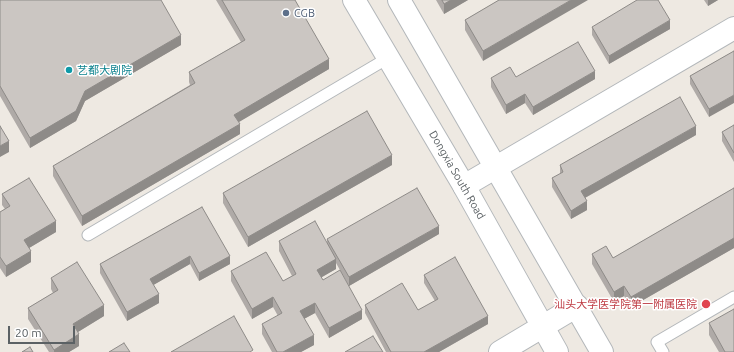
<!DOCTYPE html>
<meta charset="utf-8">
<style>
body{margin:0}
#map{position:relative;width:734px;height:352px;overflow:hidden;background:#eee9e2;font-family:Ubuntu,sans-serif}
canvas{display:block}
.scale{position:absolute;left:8px;top:326px;width:67px;height:18px;box-sizing:border-box;border:2px solid #5b6164;border-top:0;padding-left:5px;font-size:12px;line-height:14px;white-space:nowrap;color:#5b6164;-webkit-text-stroke:3px #fff;paint-order:stroke}
</style>
<div id="map">
<canvas width="734" height="352"></canvas>
<div class="scale">20 m</div>
</div>
<script>
const ctx = document.querySelector('canvas').getContext('2d');
ctx.lineJoin = 'round';
function poly(rows) {
  const path = new Path2D();
  for (const r of rows) {
    path.moveTo(r[0], r[1]);
    for (let i = 2; i < r.length; i += 2) path.lineTo(r[i], r[i + 1]);
  }
  return path;
}
function stroke(path, color, width, dash) {
  ctx.strokeStyle = color;
  ctx.lineWidth = width;
  ctx.lineCap = dash ? 'butt' : 'round';
  ctx.setLineDash(dash || []);
  ctx.stroke(path);
}
function paint(path, color) {
  ctx.fillStyle = color;
  ctx.fill(path, 'evenodd');
}
function drawText(font, color, halo, rows, align = 'center') {
  ctx.font = font + ' Ubuntu,"Noto Sans SC",sans-serif';
  ctx.lineWidth = 3;
  ctx.setLineDash([]);
  ctx.textBaseline = 'middle';
  ctx.strokeStyle = halo;
  ctx.fillStyle = color;
  for (const [text, x, y, turn = 0] of rows) {
    ctx.save();
    ctx.translate(x, y);
    ctx.rotate((+turn || 0) * Math.PI / 180);
    ctx.textAlign = isNaN(turn) ? turn : align;
    if (halo) ctx.strokeText(text, 0, 0);
    ctx.fillText(text, 0, 0);
    ctx.restore();
  }
}
const service = poly([
 [88,235,388,58],
 [663,352,657,342,734,297]
]);
const minor = poly([
 [464,186,734,28],
 [500,352,577,306]
]);
const tertiary = poly([
 [354,0,464,186,557,352],
 [399,0,602,352]
]);
const wall = poly([
 [0,0,181,45,85,101,76,121,30,148,0,96],
 [216,0,295,0,329,69,238,122,240,134,82,226,53,176,53,166,190,85,189,82,189,72,241,42],
 [436,0,468,0,444,14],
 [499,0,483,61,465,30,465,20],
 [704,0,718,0,708,6],
 [592,27,670,29,609,64,592,35],
 [734,51,709,117,690,84,690,76],
 [516,77,595,79,533,115,525,103,506,114,491,87,491,78],
 [734,125,734,162,722,141,722,132],
 [696,135,585,198,587,210,571,219,552,187,552,178,560,174,560,165],
 [392,165,248,247,223,203,223,193],
 [734,188,734,248,631,307,624,296,614,302,592,264,592,254,613,258],
 [2,194,56,232,29,248,31,262,6,277,0,268,0,212,5,209,2,205],
 [202,207,230,264,199,281,190,264,153,285,159,303,127,321,100,273,100,264],
 [439,234,349,286,336,263,336,269,321,277,323,280,362,319,329,338,315,313,304,319,314,345,301,352,272,352,262,334,262,324,278,316,273,307,252,319,231,281,231,271,283,281,292,276,279,251,279,241,327,244,327,239],
 [424,275,488,324,439,352,386,352,365,313,365,305,418,310,435,301,424,283],
 [51,278,104,316,78,332,79,346,69,352,49,352,28,319,28,308,53,293,51,289],
 [709,323,734,352,719,352,709,335]
]);
const shadedWall = poly([
 [451,0,468,0,444,14,444,4],
 [571,0,588,0,483,61,483,51],
 [708,0,718,0,708,6],
 [670,20,670,29,609,64,609,56],
 [181,35,181,45,85,101,76,121,30,148,30,138,85,91],
 [329,59,329,69,234,125,234,115],
 [595,71,595,79,533,115,533,107],
 [525,94,525,103,506,114,506,105],
 [734,95,734,103,709,117,709,109],
 [240,124,240,134,82,226,82,216],
 [696,126,696,135,581,200,581,191],
 [9,141,9,152,0,157,0,146],
 [392,155,392,165,248,247,248,237],
 [587,201,587,210,571,219,571,211],
 [56,221,56,232,24,251,24,240],
 [439,226,439,234,349,286,349,277],
 [734,238,734,248,631,307,631,297],
 [31,251,31,262,6,277,6,266],
 [190,256,190,264,150,287,150,279],
 [230,256,230,264,199,281,199,273],
 [336,259,336,269,317,280,317,270],
 [624,286,624,296,614,302,614,292],
 [159,294,159,303,127,321,127,312],
 [273,297,273,307,252,319,252,309],
 [315,303,315,313,300,321,300,311],
 [104,305,104,316,73,335,73,324],
 [362,310,362,319,329,338,329,328],
 [488,316,488,324,439,352,424,352],
 [79,334,79,346,69,352,54,352,54,350],
 [314,335,314,345,301,352,283,352]
]);
const building = poly([
 [0,0,161,0,181,35,85,91,76,111,30,138,0,86,0,0],
 [222,0,295,0,329,59,234,115,240,124,82,216,53,166,195,83,189,72,245,40,222,0],
 [442,0,451,0,444,4,442,0],
 [499,0,571,0,483,51,465,20,499,0],
 [637,0,658,0,670,20,609,56,592,27,637,0],
 [578,42,595,71,533,107,525,94,506,105,491,78,510,67,516,77,578,42],
 [734,51,734,95,709,109,690,76,734,51],
 [680,97,696,126,581,191,587,201,571,211,552,178,563,172,560,165,680,97],
 [367,111,392,155,248,237,223,193,367,111],
 [734,125,734,153,722,132,734,125],
 [0,126,9,141,0,146,0,126],
 [29,178,56,221,24,240,31,251,6,266,0,257,0,212,10,206,2,194,29,178],
 [417,188,439,226,349,277,327,239,417,188],
 [734,188,734,238,631,297,624,286,614,292,592,254,606,246,613,258,734,188],
 [202,207,230,256,199,273,190,256,150,279,159,294,127,312,100,264,202,207],
 [315,221,336,259,317,270,323,280,340,270,362,310,329,328,315,303,300,311,314,335,283,352,277,352,262,324,282,313,273,297,252,309,231,271,266,252,283,281,296,274,279,241,315,221],
 [455,257,488,316,424,352,391,352,365,305,402,283,418,310,438,299,424,275,455,257],
 [77,262,104,305,73,324,79,334,54,350,28,308,58,290,51,278,77,262],
 [734,309,734,352,725,352,709,323,734,309],
 [234,316,253,350,250,352,171,352,234,316],
 [373,336,383,352,345,352,373,336],
 [124,343,130,352,109,352,124,343],
 [30,347,33,352,22,352,30,347]
]);
const markers = [
 [286,13,4,"#5c6f8a"],
 [69,70,4,"#0f9aa8"],
 [706,304,5,"#e0444e"]
];
const serviceNames = [
 ["CGB",294,13]
];
const cultureNames = [
 ["艺都大剧院",77,70]
];
const streetNames = [
 ["Dongxia South Road",457,175,60]
];
const healthNames = [
 ["汕头大学医学院第一附属医院",697,304]
];
stroke(service, '#b3b7ba', 13);
stroke(minor, '#b3b7ba', 24);
stroke(tertiary, '#b3b7ba', 24);
stroke(service, '#fff', 11);
stroke(minor, '#fff', 22);
stroke(tertiary, '#fff', 22);
paint(wall, '#afaaa7');
paint(shadedWall, '#8e8b88');
paint(building, '#cbc6c2');
stroke(building, '#8e8b88', 1);
for (const [x, y, r, color] of markers) {
  const dot = new Path2D();
  dot.arc(x, y, r, 0, 2 * Math.PI);
  ctx.fillStyle = color;
  ctx.fill(dot);
  stroke(dot, '#fff', 1.5);
}
drawText('11px', '#4e5e75', '#fff', serviceNames, 'left');
drawText('11px', '#0d838f', '#fff', cultureNames, 'left');
drawText('11px', '#5b6164', '#fff', streetNames);
drawText('11px', '#be3a42', '#fff', healthNames, 'right');
</script>
